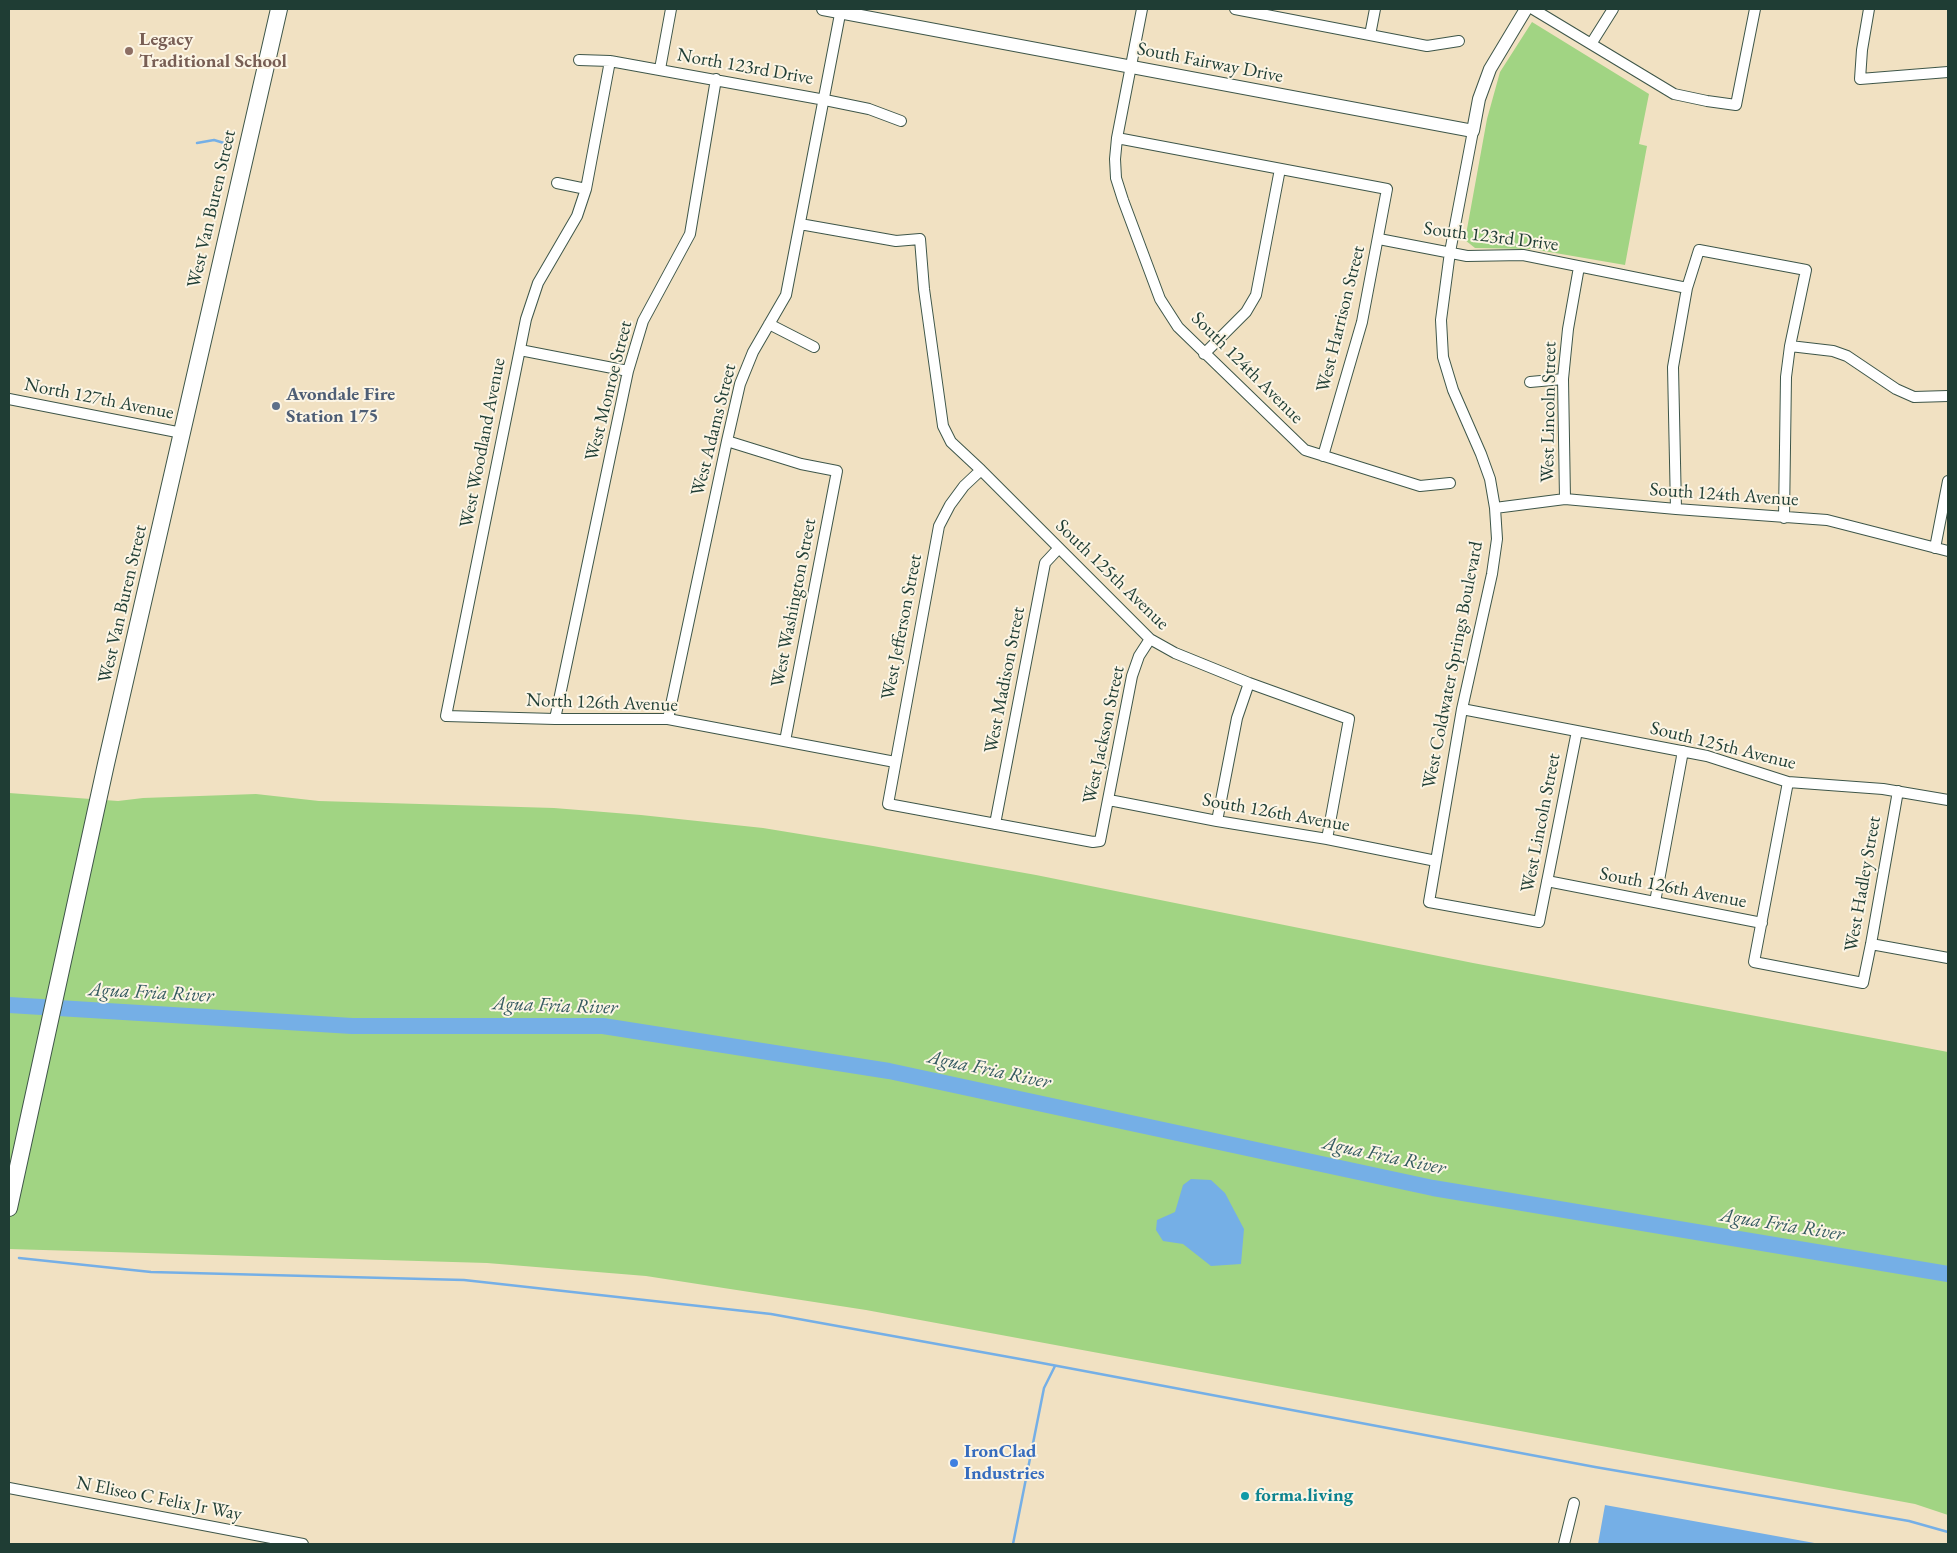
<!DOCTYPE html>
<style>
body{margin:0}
#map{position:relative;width:1957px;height:1553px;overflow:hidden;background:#f1e1c2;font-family:"EB Garamond",serif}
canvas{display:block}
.frame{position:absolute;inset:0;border:10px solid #1f3d34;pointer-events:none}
</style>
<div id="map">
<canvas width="1957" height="1553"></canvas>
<div class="frame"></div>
</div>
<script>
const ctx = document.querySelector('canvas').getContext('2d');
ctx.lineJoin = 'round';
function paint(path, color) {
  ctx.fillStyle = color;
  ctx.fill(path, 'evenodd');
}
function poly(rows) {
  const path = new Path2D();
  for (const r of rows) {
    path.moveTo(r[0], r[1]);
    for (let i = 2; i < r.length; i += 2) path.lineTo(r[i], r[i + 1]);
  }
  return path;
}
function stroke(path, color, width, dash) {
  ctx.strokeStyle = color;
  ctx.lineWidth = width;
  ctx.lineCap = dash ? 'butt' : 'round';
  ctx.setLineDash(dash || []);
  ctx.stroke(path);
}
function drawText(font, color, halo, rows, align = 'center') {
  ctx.font = font + ' "EB Garamond",serif';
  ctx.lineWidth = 4;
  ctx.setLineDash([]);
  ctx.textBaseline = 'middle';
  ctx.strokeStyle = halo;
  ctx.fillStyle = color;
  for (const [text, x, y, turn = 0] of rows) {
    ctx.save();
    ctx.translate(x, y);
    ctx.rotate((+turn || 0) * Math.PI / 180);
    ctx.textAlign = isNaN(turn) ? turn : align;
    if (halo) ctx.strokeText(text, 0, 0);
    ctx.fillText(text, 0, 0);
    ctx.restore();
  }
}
const green = poly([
 [1532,22,1649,94,1639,144,1647,146,1625,265,1532,249,1475,248,1465,240,1487,119,1500,72],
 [9,793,118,801,143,798,256,794,319,801,554,808,641,815,763,828,873,846,1036,875,1473,963,1948,1052,1948,1515,1915,1504,866,1310,646,1276,487,1263,9,1249]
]);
const water = poly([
 [1191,1179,1211,1180,1225,1193,1244,1229,1241,1264,1211,1266,1183,1244,1163,1241,1156,1230,1157,1220,1175,1212,1183,1185],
 [1605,1505,1820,1544,1598,1544]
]);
const stream = poly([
 [197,143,214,140,224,143],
 [19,1258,151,1272,464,1280,771,1314,1031,1361,1595,1467,1909,1521,1948,1532],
 [1013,1544,1044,1388,1055,1366]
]);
const river = poly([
 [9,1005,352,1026,603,1026,889,1071,1433,1188,1948,1274]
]);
const minor = poly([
 [1142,9,1117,138,1115,159,1116,178,1123,200,1160,299,1178,327,1305,450,1420,486,1450,483],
 [1235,9,1427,46,1459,41],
 [1533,9,1674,94,1707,101,1736,105,1755,9],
 [1869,9,1862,50,1860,79,1948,72],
 [1370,35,1375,9],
 [1591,44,1613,9],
 [579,60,610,61,825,100,869,109,901,121],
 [610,61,586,189,577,216,538,283,526,319,446,716,555,719,668,719,895,762],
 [660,69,671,9],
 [1473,131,1450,252,1441,320,1443,357,1453,390,1481,454,1490,479,1495,508,1497,539,1492,574,1462,709,1429,902,1539,922,1577,731],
 [1117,138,1387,189,1362,322,1323,456],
 [557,183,586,189],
 [800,224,896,241,920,239,924,289,943,426,951,442,981,470,1150,639,1175,653,1249,683,1349,719,1327,839],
 [1379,239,1467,256,1523,255,1687,288],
 [769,324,814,347],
 [1790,346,1833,351,1847,356,1896,389,1914,397,1948,396],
 [520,350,628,371],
 [1204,354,1246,312,1256,295,1280,169],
 [1530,382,1563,379],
 [9,399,182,433],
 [727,441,801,464,837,471,785,741],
 [981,470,964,486,950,505,939,526,888,804,1093,842,1100,841,1132,676,1139,656,1150,639],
 [1565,499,1563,379,1568,329,1579,267],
 [1495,508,1565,499,1676,509,1827,520,1948,551],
 [1676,509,1673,367,1687,288,1699,250,1806,270,1790,346,1786,377,1784,518],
 [1935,548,1948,481],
 [1462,709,1707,756,1788,782,1883,789,1948,800],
 [555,719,628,371,643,321,690,234,716,79],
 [668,719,727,441,740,384,753,352,786,295,841,9],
 [1788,782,1754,962,1863,983,1871,944,1898,791],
 [1109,800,1217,821,1327,839,1436,861],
 [1217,821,1237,718,1249,683],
 [995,824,1045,563,1059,548],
 [1547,881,1762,923],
 [1655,902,1683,751],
 [1871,944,1948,958],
 [9,1488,303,1544],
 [1564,1544,1574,1503]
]);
const tertiary = poly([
 [823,9,1473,131,1479,99,1490,69,1526,9]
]);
const primary = poly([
 [9,1208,106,764,279,9]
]);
const markers = [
 [129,51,5,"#8d6e63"],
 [276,406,5,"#5c6f8a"],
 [954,1463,5,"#3f7fe0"],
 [1245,1496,5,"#0f9aa8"]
];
const educationNames = [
 ["Legacy",139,40],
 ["Traditional School",139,62]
];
const streetNames = [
 ["South Fairway Drive",1210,63,11],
 ["North 123rd Drive",745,67,10],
 ["West Van Buren Street",212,209,-77],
 ["South 123rd Drive",1491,237,7],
 ["West Harrison Street",1341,319,-76],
 ["South 124th Avenue",1247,368,45],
 ["West Monroe Street",609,391,-76],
 ["North 127th Avenue",99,399,11],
 ["West Lincoln Street",1549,412,-89],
 ["West Adams Street",714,430,-76],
 ["West Woodland Avenue",483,443,-79],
 ["South 124th Avenue",1724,495,4],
 ["South 125th Avenue",1112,575,44],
 ["West Washington Street",794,603,-79],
 ["West Van Buren Street",123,604,-77],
 ["West Jefferson Street",902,627,-79],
 ["West Coldwater Springs Boulevard",1453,665,-79],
 ["West Madison Street",1005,680,-79],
 ["North 126th Avenue",602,703,2],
 ["West Jackson Street",1104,735,-78],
 ["South 125th Avenue",1723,746,14],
 ["South 126th Avenue",1276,813,10],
 ["West Lincoln Street",1541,823,-79],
 ["West Hadley Street",1863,884,-80],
 ["South 126th Avenue",1673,888,11],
 ["N Eliseo C Felix Jr Way",159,1499,11]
];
const serviceNames = [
 ["Avondale Fire",286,395],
 ["Station 175",286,417]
];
const shopNames = [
 ["IronClad",964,1452],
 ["Industries",964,1474]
];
const cultureNames = [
 ["forma.living",1255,1496]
];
const waterNames = [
 ["Agua Fria River",151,993,3],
 ["Agua Fria River",555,1006,2],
 ["Agua Fria River",989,1070,12],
 ["Agua Fria River",1384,1156,12],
 ["Agua Fria River",1782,1225,9]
];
paint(green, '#a1d483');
paint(water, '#75afe6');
stroke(stream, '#75afe6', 2.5);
stroke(river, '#75afe6', 16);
stroke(minor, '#3e5649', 12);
stroke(tertiary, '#3e5649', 14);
stroke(primary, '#3e5649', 18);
stroke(minor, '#fff', 10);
stroke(tertiary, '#fff', 12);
stroke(primary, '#fff', 16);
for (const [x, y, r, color] of markers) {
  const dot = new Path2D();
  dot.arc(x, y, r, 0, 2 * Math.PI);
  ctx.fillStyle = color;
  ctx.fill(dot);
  stroke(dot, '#fcf5e5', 2);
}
drawText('bold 19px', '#785e54', '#fcf5e5', educationNames, 'left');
drawText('19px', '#1f3d34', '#fcf5e5', streetNames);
drawText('bold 19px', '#4e5e75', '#fcf5e5', serviceNames, 'left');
drawText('bold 19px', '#366cbe', '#fcf5e5', shopNames, 'left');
drawText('bold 19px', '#0d838f', '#fcf5e5', cultureNames, 'left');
drawText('italic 20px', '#345a60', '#fcf5e5', waterNames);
</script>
